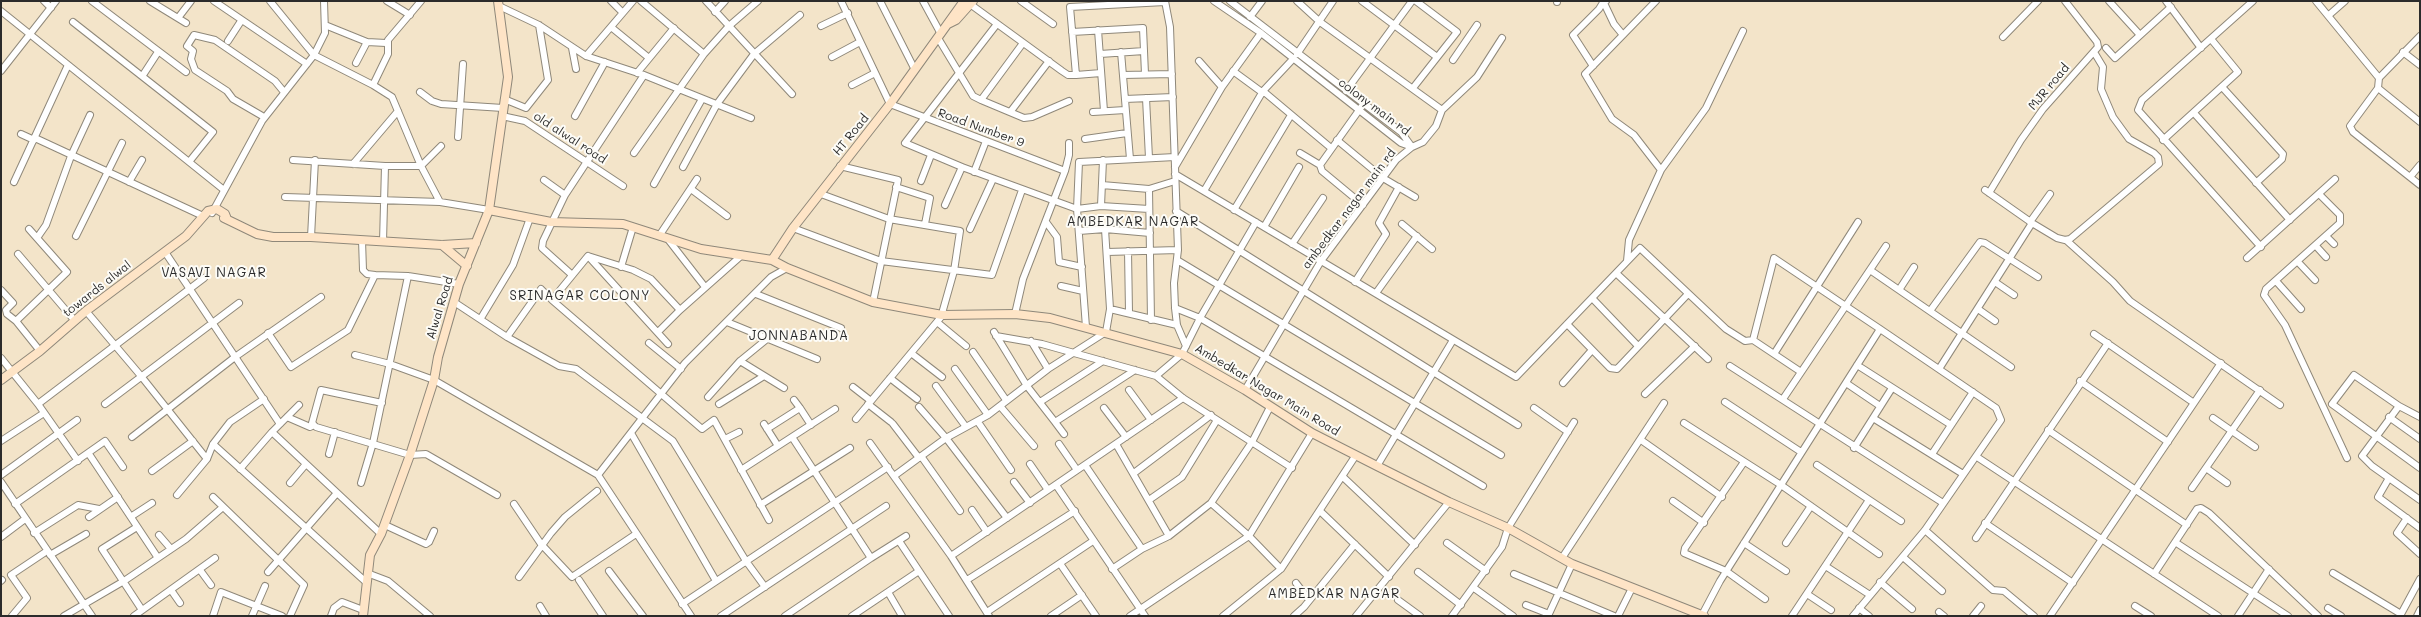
<!DOCTYPE html>
<style>
body{margin:0}
#map{position:relative;width:2421px;height:617px;overflow:hidden;background:#f3e4c9;font-family:Mali,sans-serif}
canvas{display:block}
.frame{position:absolute;inset:0;border:2px solid #2b2b2b;pointer-events:none}
</style>
<div id="map">
<canvas width="2421" height="617"></canvas>
<div class="frame"></div>
</div>
<script>
const ctx = document.querySelector('canvas').getContext('2d');
ctx.lineJoin = 'round';
function poly(rows) {
  const path = new Path2D();
  for (const r of rows) {
    path.moveTo(r[0], r[1]);
    for (let i = 2; i < r.length; i += 2) path.lineTo(r[i], r[i + 1]);
  }
  return path;
}
function stroke(path, color, width, dash) {
  ctx.strokeStyle = color;
  ctx.lineWidth = width;
  ctx.lineCap = dash ? 'butt' : 'round';
  ctx.setLineDash(dash || []);
  ctx.stroke(path);
}
function drawText(font, color, halo, rows, align = 'center') {
  ctx.font = font + ' Mali,sans-serif';
  ctx.lineWidth = 4;
  ctx.setLineDash([]);
  ctx.textBaseline = 'middle';
  ctx.strokeStyle = halo;
  ctx.fillStyle = color;
  for (const [text, x, y, turn = 0] of rows) {
    ctx.save();
    ctx.translate(x, y);
    ctx.rotate((+turn || 0) * Math.PI / 180);
    ctx.textAlign = isNaN(turn) ? turn : align;
    if (halo) ctx.strokeText(text, 0, 0);
    ctx.fillText(text, 0, 0);
    ctx.restore();
  }
}
const street = poly([
 [44,1,51,8],
 [92,1,186,72],
 [150,1,186,23],
 [214,1,307,64],
 [324,1,325,33,314,55,373,85,388,54,388,40,421,1],
 [387,1,410,15],
 [611,1,622,12],
 [641,1,704,54],
 [706,1,792,94],
 [841,1,890,104,1065,171],
 [880,1,914,68],
 [923,1,941,34],
 [1021,1,1053,24],
 [1165,1,1170,27,1178,250,1174,283,1175,308,1177,325,1186,346],
 [1214,1,1261,33,1401,143,1412,147],
 [1230,1,1401,132,1412,147],
 [1297,1,1320,22,1442,110],
 [1362,1,1437,57],
 [1606,1,1604,3,1614,24,1623,35],
 [2109,1,2140,35],
 [2166,1,2201,48],
 [2253,1,2142,100,2138,110,2261,247],
 [2316,1,2379,78],
 [1557,2,1557,1],
 [970,4,1062,71,1068,75,1076,75],
 [499,6,539,25,586,56,644,75,751,118],
 [1,11,224,190],
 [715,12,725,1],
 [2329,15,2345,1],
 [1250,17,1262,1],
 [178,18,191,1],
 [73,22,213,132,189,162],
 [997,24,905,143,962,167,1077,209,1101,206,1149,209],
 [325,25,367,42,386,43],
 [821,26,848,13],
 [611,27,649,58],
 [1098,30,1104,111],
 [1072,32,1143,28,1145,74],
 [2420,36,2379,78,2378,88,2350,126,2353,132,2420,185],
 [2003,37,2038,1],
 [938,38,973,96,981,100,1024,118,1032,117,1069,101],
 [228,41,241,21],
 [572,48,576,69],
 [2106,48,2115,58,2171,7],
 [1121,52,1130,159],
 [2403,52,2420,65],
 [1100,54,1144,51],
 [1297,54,1333,1],
 [586,56,633,1],
 [832,57,860,42],
 [1453,60,1477,25],
 [1199,61,1222,87],
 [356,63,367,42],
 [1593,66,1573,35,1599,9,1604,1],
 [1,71,56,1],
 [1233,71,1263,93],
 [637,73,674,28],
 [1101,73,1076,75,1070,7,1165,2],
 [143,75,158,52],
 [1123,75,1172,74],
 [852,85,875,73],
 [1413,88,1457,32,1416,1],
 [2223,88,2283,154,2282,159,2256,183],
 [2378,88,2420,122],
 [1263,91,1331,148],
 [1346,91,1412,1],
 [420,92,432,101,441,104,503,108],
 [1146,98,1149,158],
 [504,99,526,108,548,80,539,25],
 [1125,99,1173,97],
 [981,100,1023,43],
 [1362,106,1320,165,1322,171,1363,205],
 [1011,111,1049,61],
 [1093,112,1125,110],
 [2194,113,2290,220],
 [502,116,525,121,623,186],
 [575,116,605,62],
 [264,117,233,99,227,91,195,70,191,59,193,51,187,46,194,35,215,40,275,81,284,92],
 [21,134,34,140],
 [458,137,463,64],
 [35,138,203,216],
 [1085,139,1127,133],
 [1337,140,1383,178,1415,197],
 [2163,140,2238,72,2211,39],
 [634,153,704,54,729,26,758,1],
 [1300,153,1320,165],
 [293,160,385,166,421,166,441,146],
 [353,164,398,111],
 [840,166,898,180,873,302],
 [683,167,717,104,754,54,800,15],
 [1175,167,1222,87,1261,33],
 [1661,170,1706,108,1743,31],
 [974,172,986,141],
 [1175,174,1516,377,1640,248,1726,329,1745,341,1753,340,1801,372],
 [2410,177,2420,165],
 [544,180,565,195],
 [921,181,931,155],
 [14,182,68,65],
 [129,182,142,160],
 [654,184,702,99],
 [1102,185,1149,189,1175,181],
 [896,187,930,198,925,224],
 [691,189,727,216],
 [1149,189,1151,320],
 [1985,190,2032,223,2057,238,2065,240,2070,239,2159,164,2158,157,2154,153,2129,139,2113,117,2101,89,2103,67,2094,52],
 [1204,191,1263,91,1293,59],
 [1989,193,2021,140,2043,109,2098,47,2097,42,2065,1],
 [821,194,889,219,960,231,954,271,941,317,856,419],
 [2319,194,2340,215,2340,223,2266,289,2264,295,2285,325,2347,458],
 [285,197,440,202,421,166,392,97,373,85],
 [440,202,489,210],
 [945,205,962,167],
 [1101,206,1103,160],
 [1234,210,1291,115],
 [1176,211,1518,425],
 [212,213,262,121,314,55,270,1],
 [1046,222,1057,237,1059,262,1082,267],
 [2030,222,2050,194],
 [1402,224,1432,249],
 [1264,227,1299,167],
 [793,228,881,261,992,275,1022,190],
 [970,229,993,179],
 [1079,231,1105,229,1150,233],
 [76,236,122,143],
 [659,236,697,179],
 [2326,236,2334,244],
 [311,237,315,160],
 [37,238,46,225,71,156,90,115],
 [667,238,705,287],
 [362,240,363,270,367,274,375,275],
 [2066,240,2113,282,2130,301,2280,405],
 [383,242,385,166],
 [1292,244,1323,198],
 [2316,246,2326,257],
 [1128,251,1129,312],
 [165,252,280,424],
 [1107,252,1178,250],
 [18,254,75,321],
 [588,256,668,344],
 [2247,258,2335,179],
 [1177,260,1501,455],
 [1627,261,1629,240,1661,170,1634,135,1612,119,1585,74,1656,1],
 [2298,262,2315,280],
 [621,267,633,227],
 [1870,270,2011,367],
 [1616,273,1708,359],
 [571,274,542,248,543,241,565,195,644,75],
 [2276,281,2301,309],
 [1355,282,1386,234,1379,223,1399,187],
 [1995,282,2014,295],
 [1061,286,1083,291],
 [1,290,13,303,6,310,7,314,16,321,40,351],
 [1899,290,1914,267],
 [1376,293,1417,236],
 [756,294,841,328],
 [1592,298,1638,346],
 [552,300,702,429,714,420,769,520],
 [454,302,507,337,559,366,576,369,673,441,746,561,765,587],
 [1175,308,1200,318,1483,486],
 [1110,309,1177,325],
 [1978,309,1995,321],
 [86,311,141,376,207,459],
 [1930,311,1980,242,1985,243,2038,277],
 [1015,314,1023,279,1065,171,1069,155,1069,143],
 [481,318,513,265,530,218],
 [16,321,67,272,29,229],
 [727,322,817,359],
 [937,322,966,346],
 [1567,324,1610,368,1617,369,1687,295],
 [1086,327,1077,209,1079,162,1175,157],
 [658,332,680,310,742,255],
 [994,332,1027,386,1055,422,1135,370],
 [268,333,291,367,348,330,375,275,408,276,459,284],
 [2094,334,2194,403],
 [996,336,1042,344,1156,376,1182,354,1200,318,1256,222],
 [507,337,541,289,552,300,588,256,633,270,651,279,680,310],
 [1753,340,1774,258,1880,329],
 [1031,341,1048,369],
 [649,343,681,369],
 [973,352,1006,400],
 [911,353,942,377],
 [1774,354,1858,222],
 [355,355,390,364,434,380,598,475,691,616],
 [1,358,38,404,78,461],
 [740,361,784,388],
 [1857,365,1951,425],
 [1730,366,1943,503],
 [955,369,988,415],
 [1939,369,2032,223],
 [1156,376,1183,398,1292,468],
 [890,378,917,399],
 [2080,381,2168,442],
 [1563,383,1592,350],
 [1846,383,1880,406],
 [936,386,966,427],
 [853,387,871,401],
 [1129,390,1151,420],
 [1245,390,1321,261,1396,160,1412,147,1423,142,1436,126,1442,110,1477,77,1502,38],
 [1645,394,1695,346],
 [708,397,740,361,767,339],
 [1783,399,1886,246],
 [794,400,800,408],
 [1040,402,1103,361],
 [1725,402,1801,452],
 [382,403,321,390,312,423,316,427,410,455,426,454,497,495],
 [38,404,204,278],
 [105,404,239,303],
 [719,404,764,376],
 [868,404,891,422],
 [1000,406,1034,446],
 [2399,406,2354,375,2332,404,2420,468],
 [919,407,946,438,1007,518],
 [1104,408,1126,437],
 [1534,408,1568,432],
 [287,417,310,427,314,425],
 [2389,417,2420,439],
 [2420,417,2399,406,2362,456,2372,466,2420,500],
 [1873,418,1892,388],
 [2213,418,2255,447],
 [978,422,1011,470],
 [1055,422,1064,434],
 [1684,423,1781,485,1879,554],
 [764,424,778,446],
 [893,424,919,458],
 [767,429,800,408,811,425],
 [2048,430,2187,525],
 [272,432,381,534],
 [631,433,716,581],
 [132,437,235,357,321,297],
 [725,439,739,432],
 [1641,440,1722,497],
 [1,441,44,413],
 [870,443,951,556,989,616],
 [213,444,366,582],
 [1059,444,1077,470],
 [1116,444,1169,536],
 [1854,448,1873,418,1963,474],
 [89,454,158,558],
 [329,454,335,432],
 [1932,454,1973,392],
 [921,456,960,511],
 [1977,457,2218,616],
 [1744,462,1685,548,1684,553,1726,571,1765,599],
 [1030,464,1048,490],
 [1085,465,1142,549],
 [1817,465,1901,521],
 [1377,466,1453,340],
 [2206,468,2227,483],
 [240,469,272,432,299,405],
 [741,470,835,409],
 [152,471,193,441],
 [1134,473,1211,415],
 [1,475,77,420],
 [598,475,685,363,771,277,787,268],
 [894,476,946,438,988,415,1048,369,1106,332,1110,309,1105,229],
 [1343,477,1415,545],
 [2389,478,2378,497,2420,528],
 [1,482,92,616],
 [1014,482,1030,503],
 [290,483,306,464],
 [361,483,373,443,408,276],
 [1056,485,1145,616],
 [2192,488,2260,390],
 [177,495,207,459,213,444,230,422,264,399],
 [213,497,304,585,290,616],
 [1149,500,1182,477,1217,420],
 [1673,501,1704,523],
 [1211,503,1249,536,1281,569],
 [15,504,105,441,123,467],
 [514,504,541,544,572,577,636,534],
 [760,505,850,448],
 [972,510,987,532],
 [1320,511,1389,577],
 [132,516,152,503],
 [89,517,118,497],
 [2407,518,2397,533,2420,554],
 [1985,523,2073,583],
 [385,525,426,544,429,542,434,531],
 [137,527,102,549,142,610],
 [1925,530,1993,590,2004,591,2034,616],
 [34,533,78,505,99,509],
 [159,535,171,549],
 [1,537,25,519],
 [1976,538,2108,343],
 [899,541,949,616],
 [1447,543,1486,571],
 [1744,543,1786,571],
 [1786,543,1811,506],
 [2178,544,2288,616],
 [50,555,86,534],
 [951,556,1183,398],
 [1903,557,1942,591],
 [871,558,906,536],
 [1562,558,1664,403],
 [1061,565,1096,616],
 [1827,567,1870,595],
 [1112,569,1142,549,1169,536,1211,503,1252,442,1270,407],
 [200,570,211,585],
 [609,571,643,616],
 [268,572,337,493],
 [1418,572,1461,605],
 [367,573,388,581,430,616],
 [2333,573,2401,614],
 [1514,574,1614,616],
 [2154,574,2197,509,2201,508,2209,513,2318,616],
 [519,577,551,533,565,517,597,491],
 [579,580,603,616],
 [967,580,1075,511],
 [1,581,2,580],
 [1880,582,1912,609],
 [1296,583,1309,600],
 [1474,588,1513,616],
 [171,590,180,603],
 [888,592,902,616],
 [1807,594,1831,610],
 [1398,600,1420,616],
 [682,604,888,467],
 [1526,605,1549,614],
 [540,606,546,616],
 [2135,606,2151,616],
 [1859,608,1869,616],
 [2328,608,2341,616],
 [987,612,1093,541],
 [1939,612,1944,616],
 [1702,615,1720,581,1880,329,1996,408,2001,420,1925,530,1853,616],
 [12,616,27,598,11,575,47,551],
 [64,616,124,581,186,539,223,507],
 [134,616,215,558],
 [213,616,221,592,282,616],
 [252,616,265,586],
 [331,616,334,608,342,602,363,610],
 [721,616,886,506],
 [785,616,871,558,792,437],
 [852,616,919,571],
 [1051,616,1082,595],
 [1130,616,1249,536,1312,433],
 [1223,616,1281,569,1356,455],
 [1294,616,1304,607,1355,544],
 [1356,616,1449,502],
 [1452,616,1502,547,1508,528,1574,422],
 [1548,616,1572,564],
 [1618,616,1632,588],
 [1792,616,1869,500],
 [1973,616,1981,606],
 [2050,616,2221,363],
 [2238,616,2269,569],
 [2400,616,2420,579],
 [2417,616,2420,610]
]);
const secondary = poly([
 [948,24,956,20,973,1],
 [489,210,551,222,623,224,701,249,772,260,787,268,873,302,942,315,1015,314,1050,318,1182,354,1245,390,1312,433,1377,466,1449,502,1508,528,1572,564,1704,616],
 [224,218,257,234,273,237,311,237,442,245,476,243],
 [442,245,467,266],
 [772,260,793,228,890,104,964,1],
 [1,380,40,351,86,311,186,236,208,211,217,209,225,214,227,219],
 [363,616,370,555,381,534,410,455,434,380,438,357,459,284,489,210,508,77,498,1]
]);
const streetNames = [
 ["MJR road",2049,87,-50],
 ["colony main rd",1374,107,37],
 ["Road Number 9",981,128,20],
 ["HT Road",851,135,-51],
 ["old alwal road",570,138,33],
 ["ambedkar nagar main rd",1349,209,-53],
 ["towards alwal",97,289,-38],
 ["Alwal Road",440,308,-73],
 ["Ambedkar Nagar Main Road",1267,390,31]
];
const neighbourhoodNames = [
 ["AMBEDKAR NAGAR",1133,222],
 ["VASAVI NAGAR",214,273],
 ["SRINAGAR COLONY",580,296],
 ["JONNABANDA",799,336],
 ["AMBEDKAR NAGAR",1334,594]
];
stroke(street, '#8f887a', 8);
stroke(secondary, '#8f887a', 10);
stroke(street, '#fff', 6);
stroke(secondary, '#fee4c6', 8);
drawText('12px', '#2b2b2b', '#fdfcf7', streetNames);
ctx.letterSpacing = '1px';
drawText('13px', '#2b2b2b', '#fdfcf7', neighbourhoodNames);
ctx.letterSpacing = '0px';
</script>
